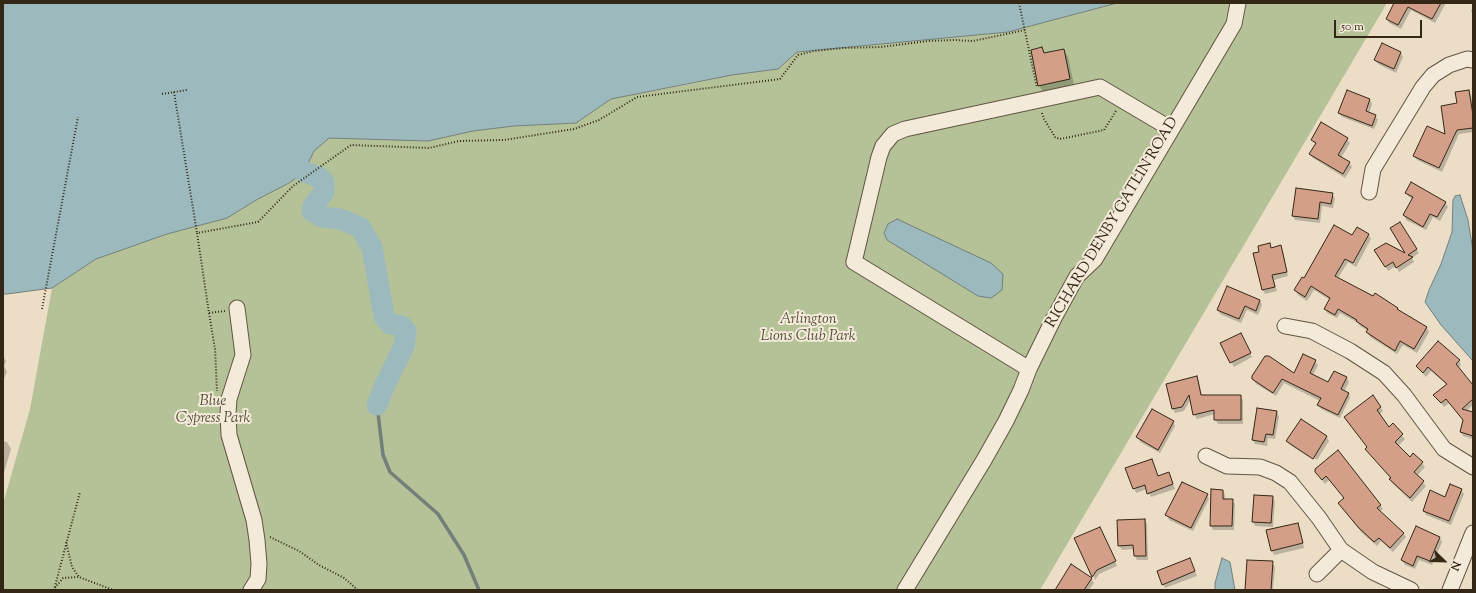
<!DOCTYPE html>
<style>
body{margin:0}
#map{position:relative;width:1476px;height:593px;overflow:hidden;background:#ecdec6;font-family:"Sorts Mill Goudy",serif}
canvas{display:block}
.frame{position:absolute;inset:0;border:4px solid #342716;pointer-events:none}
.north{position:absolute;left:1424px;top:541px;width:40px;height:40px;-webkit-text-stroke:3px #f3eada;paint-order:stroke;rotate:113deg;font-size:11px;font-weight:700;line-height:16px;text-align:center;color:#342716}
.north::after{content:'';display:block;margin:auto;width:14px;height:18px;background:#342716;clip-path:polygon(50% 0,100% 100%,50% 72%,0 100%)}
.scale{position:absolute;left:1334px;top:20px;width:88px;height:18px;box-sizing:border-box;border:2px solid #342716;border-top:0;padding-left:5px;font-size:12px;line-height:14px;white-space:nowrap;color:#342716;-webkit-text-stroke:3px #f3eada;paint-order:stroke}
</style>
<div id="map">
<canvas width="1476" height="593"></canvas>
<div class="frame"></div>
<div class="north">N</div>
<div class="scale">50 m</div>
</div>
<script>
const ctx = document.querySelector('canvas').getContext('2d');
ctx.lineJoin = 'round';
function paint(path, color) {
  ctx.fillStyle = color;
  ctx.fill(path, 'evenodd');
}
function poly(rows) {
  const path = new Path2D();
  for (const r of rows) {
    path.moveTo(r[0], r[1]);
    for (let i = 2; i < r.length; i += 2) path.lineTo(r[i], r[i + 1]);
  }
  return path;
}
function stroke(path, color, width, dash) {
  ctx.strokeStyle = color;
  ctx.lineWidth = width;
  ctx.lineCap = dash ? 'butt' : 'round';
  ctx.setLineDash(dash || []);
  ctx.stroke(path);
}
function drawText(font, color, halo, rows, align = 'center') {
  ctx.font = font + ' "Sorts Mill Goudy",serif';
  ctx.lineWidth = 4;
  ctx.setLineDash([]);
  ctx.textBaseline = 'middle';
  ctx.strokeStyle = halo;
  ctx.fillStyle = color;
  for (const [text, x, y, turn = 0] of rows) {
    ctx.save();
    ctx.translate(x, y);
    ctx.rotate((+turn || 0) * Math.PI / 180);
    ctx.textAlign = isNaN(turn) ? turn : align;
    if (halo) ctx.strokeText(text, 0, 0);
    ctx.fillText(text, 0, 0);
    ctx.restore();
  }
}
const green = poly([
 [1117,3,1387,3,1040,590,3,590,3,504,30,409,52,288,96,259,167,234,227,218,258,199,289,183,304,172,314,151,329,138,428,141,473,131,514,126,576,123,611,99,700,82,731,75,778,69,797,52,1008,32]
]);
const water = poly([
 [3,3,1117,3,1008,32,797,52,778,69,732,75,611,99,576,123,514,126,473,131,428,141,329,138,314,151,304,172,289,183,258,199,227,218,167,234,96,259,52,288,7,294,3,294,3,3],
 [1460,195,1468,220,1473,251,1473,361,1441,325,1425,302,1429,290,1441,264,1452,232,1453,200,1455,196,1460,195],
 [897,219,991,263,1003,274,1002,290,991,298,978,296,887,240,884,233,888,224,897,219],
 [1222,558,1230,562,1235,590,1215,590,1215,583,1222,558]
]);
const shadow = poly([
 [1395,3,1446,3,1435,23,1411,10,1401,29,1389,23,1387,18],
 [1473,7,1473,15,1471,11],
 [1042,48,1045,54,1064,50,1068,57,1074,85,1043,92,1039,85],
 [1401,53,1403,57,1396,73,1378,64,1375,60],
 [1468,91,1471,95,1473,109,1473,132,1459,134,1442,172,1417,160,1414,156,1447,136,1458,104],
 [1370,100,1372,104,1369,114,1375,116,1378,120,1374,129,1342,117,1339,113],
 [1347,139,1350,143,1341,158,1349,162,1352,167,1345,178,1313,158,1310,154,1316,145,1312,140],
 [1406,193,1445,202,1448,207,1440,221,1433,217,1426,230,1406,220,1404,215,1413,199,1409,197],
 [1332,194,1335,198,1333,208,1322,206,1320,223,1295,220,1293,216],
 [1357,228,1369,235,1371,239,1356,267,1348,262,1338,278,1373,297,1375,294,1397,309,1399,311,1427,328,1429,332,1417,353,1403,345,1397,354,1370,337,1367,332,1368,331,1360,326,1358,323,1340,313,1337,318,1327,313,1325,309,1330,300,1314,290,1307,301,1298,295,1295,290,1305,279,1353,236],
 [1391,229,1416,249,1419,253,1412,258,1414,262,1399,272,1396,266,1388,271,1376,251,1407,256],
 [1270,244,1272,248,1280,246,1283,251,1288,276,1274,280,1277,291,1265,294,1263,290,1254,254,1260,253],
 [1260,300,1262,305,1258,315,1247,310,1241,323,1220,314,1218,310],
 [1243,338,1252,357,1234,367,1222,343],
 [3,356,6,361,4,366,7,372,3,381],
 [1315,361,1318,365,1313,375,1329,384,1347,378,1349,382,1344,392,1348,393,1350,398,1340,418,1321,409,1318,405,1320,401,1284,383,1276,396,1256,384,1253,379,1295,374],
 [1459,361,1461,365,1458,368,1473,386,1473,405,1466,411,1473,413,1473,439,1463,436,1461,432,1464,421,1449,403,1444,407,1435,395,1447,385,1431,371,1426,377,1417,366],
 [1196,377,1199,381,1202,396,1241,396,1243,401,1243,424,1218,424,1215,419,1215,414,1197,419,1194,414,1191,399,1184,411,1175,413,1173,409,1167,384],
 [1373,397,1383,411,1379,415,1389,428,1393,425,1405,439,1398,446,1410,459,1422,463,1425,467,1417,476,1426,486,1412,502,1393,484,1391,480,1392,478,1366,449,1368,448],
 [1277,412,1279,417,1275,439,1268,438,1267,446,1255,444,1253,440],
 [1301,420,1327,437,1329,441,1317,460,1290,442,1290,444,1316,462,1290,445,1287,441],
 [1173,422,1175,426,1160,453,1140,442,1137,437],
 [3,441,7,442,11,449,3,476],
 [1127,469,1158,477,1169,473,1175,489,1151,497,1147,489,1136,493],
 [1316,469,1380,505,1383,509,1379,512,1403,533,1406,537,1393,552,1381,541,1377,546,1361,532,1342,507,1345,499,1329,480,1325,484,1316,472],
 [1461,490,1464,494,1451,525,1426,515,1424,511],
 [1223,491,1225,495,1225,500,1232,500,1235,504,1234,530,1213,530,1211,526],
 [1207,495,1209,499,1193,531,1169,520,1167,515],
 [1273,497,1275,501,1273,527,1255,526,1253,521],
 [1145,520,1147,524,1148,560,1137,560,1135,556,1134,549,1122,550,1119,545],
 [1298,524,1300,528,1304,548,1274,555,1272,551],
 [1416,527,1440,538,1442,542,1432,565,1419,560,1415,569,1405,565,1402,560],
 [1102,532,1117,566,1099,574,1095,580,1076,539],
 [1272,562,1275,567,1273,590,1246,590],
 [1192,563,1197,576,1165,588,1163,584],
 [1091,578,1094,583,1089,590,1057,590]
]);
const stream = poly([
 [377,405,383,455,390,472,438,514,464,555,479,590]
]);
const river = poly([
 [296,148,295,164,304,172,319,177,324,182,324,192,313,206,312,211,322,217,340,219,360,227,372,247,384,316,390,324,402,326,406,331,404,346,384,387,377,405]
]);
const building = poly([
 [1394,3,1441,3,1432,19,1408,7,1398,25,1386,19,1394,3],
 [1382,43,1401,52,1394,69,1374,60,1382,43],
 [1042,47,1044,53,1064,49,1070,79,1038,86,1031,50,1042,47],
 [1347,90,1370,99,1366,111,1376,115,1372,126,1338,113,1347,90],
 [1469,90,1473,115,1473,128,1457,130,1439,168,1413,156,1427,126,1445,134,1441,106,1457,103,1455,92,1469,90],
 [1321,122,1348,138,1338,155,1350,162,1343,174,1309,154,1316,143,1311,140,1321,122],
 [1411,182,1446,202,1437,217,1430,214,1423,227,1403,215,1413,197,1405,193,1411,182],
 [1296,188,1333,193,1331,204,1320,202,1318,219,1292,216,1296,188],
 [1400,222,1417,249,1408,255,1413,257,1396,268,1393,262,1385,267,1374,250,1386,243,1405,253,1390,228,1400,222],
 [1334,225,1352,235,1357,227,1369,234,1353,263,1345,259,1335,276,1373,296,1375,293,1398,308,1397,309,1427,327,1414,349,1400,341,1395,351,1366,332,1368,329,1356,321,1357,320,1338,309,1335,315,1324,309,1330,298,1311,286,1305,297,1294,290,1302,277,1304,278,1334,225],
 [1270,243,1271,248,1281,245,1287,272,1272,275,1275,287,1262,290,1253,253,1259,252,1258,246,1270,243],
 [1227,286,1260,300,1256,311,1245,306,1239,319,1217,310,1227,286],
 [1241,333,1251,353,1230,363,1220,343,1241,333],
 [1438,341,1460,360,1456,364,1473,385,1473,399,1462,409,1473,412,1473,436,1460,432,1463,420,1446,399,1441,403,1433,395,1447,384,1428,367,1423,373,1416,366,1438,341],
 [1303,354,1316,360,1310,373,1328,382,1334,371,1347,377,1341,389,1349,393,1338,415,1317,405,1321,398,1282,379,1273,393,1252,379,1252,376,1265,356,1269,356,1294,373,1303,354],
 [1197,376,1201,395,1241,395,1241,420,1214,420,1214,410,1193,415,1189,395,1182,407,1172,409,1166,384,1197,376],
 [1373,395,1381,407,1377,410,1389,427,1393,423,1403,434,1395,442,1410,457,1413,453,1423,462,1414,472,1424,481,1410,498,1389,479,1391,478,1365,449,1367,447,1344,417,1373,395],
 [1257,408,1277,411,1273,435,1266,434,1264,442,1252,440,1257,408],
 [1152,409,1174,421,1158,450,1136,437,1152,409],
 [1301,419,1327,436,1313,459,1286,441,1301,419],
 [1338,450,1381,505,1377,508,1404,533,1390,548,1379,538,1374,542,1358,527,1338,503,1344,498,1326,476,1322,480,1315,472,1315,469,1338,450],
 [1152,459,1158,476,1169,472,1173,484,1147,494,1145,485,1133,489,1125,468,1152,459],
 [1182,482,1208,494,1191,528,1165,515,1182,482],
 [1450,484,1462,489,1449,521,1423,511,1430,490,1445,497,1450,484],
 [1211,489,1223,490,1223,499,1233,499,1232,526,1210,526,1211,489],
 [1254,495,1273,496,1271,523,1252,522,1254,495],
 [1145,519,1146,556,1134,556,1133,545,1118,546,1117,520,1145,519],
 [1298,523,1303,543,1271,551,1266,530,1298,523],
 [1416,526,1440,537,1430,561,1417,556,1413,566,1401,560,1416,526],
 [1100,527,1116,561,1097,570,1092,577,1074,538,1100,527],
 [1190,558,1195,571,1162,585,1157,571,1190,558],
 [1247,560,1273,561,1271,590,1245,590,1247,560],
 [1071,564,1092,578,1084,590,1055,590,1071,564]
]);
const path = poly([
 [1019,3,1037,88],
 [174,92,197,233],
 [162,94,187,90],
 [1042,113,1044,119,1055,137,1060,139,1104,130,1116,111],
 [42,309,78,117],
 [225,311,209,313,197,233,258,222,293,186,351,145,429,148,459,141,504,140,574,129,599,120,637,97,780,79,798,55,814,51,843,48,881,47,928,41,954,40,973,41,1025,30],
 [209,313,215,349,217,391],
 [270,537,299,551,319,565,344,578,358,590],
 [66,542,72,567,79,577,113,590],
 [55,588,63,578,79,577],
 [54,590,80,492]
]);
const minor = poly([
 [1369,192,1373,169,1423,87,1433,75,1449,65,1467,59,1473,60],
 [237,308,243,355,229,399,228,414,229,435,254,520,257,540,259,564,258,579,251,590],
 [1285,326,1312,331,1350,351,1384,373,1404,395,1444,449,1473,467],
 [1029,369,854,262,879,157,883,146,893,134,905,129,1100,87,1171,129],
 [1206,456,1227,466,1260,467,1276,473,1290,482,1319,518,1341,550,1373,572,1411,590],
 [1317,574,1341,550],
 [905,590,984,460,1006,421,1021,390,1029,369,1054,318,1077,276,1095,259,1234,24,1238,3],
 [1450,590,1473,533]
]);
const streetNames = [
 ["RICHARD DENBY GATLIN ROAD",1113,223,-59]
];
const parkNames = [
 ["Arlington",808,320],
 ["Lions Club Park",808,337],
 ["Blue",213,402],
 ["Cypress Park",213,419]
];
paint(green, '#b5c297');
paint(water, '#9cbabe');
stroke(water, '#727f7b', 1);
paint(shadow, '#0003');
stroke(stream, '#727f7b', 3.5);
stroke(river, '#9cbabe', 21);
paint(building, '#d49f89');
stroke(building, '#342716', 1);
stroke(minor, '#625542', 17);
stroke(path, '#342716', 2, [1, 2]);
stroke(minor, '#f3eada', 15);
drawText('15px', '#342716', '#f3eada', streetNames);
drawText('italic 15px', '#544e36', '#f3eada', parkNames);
</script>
